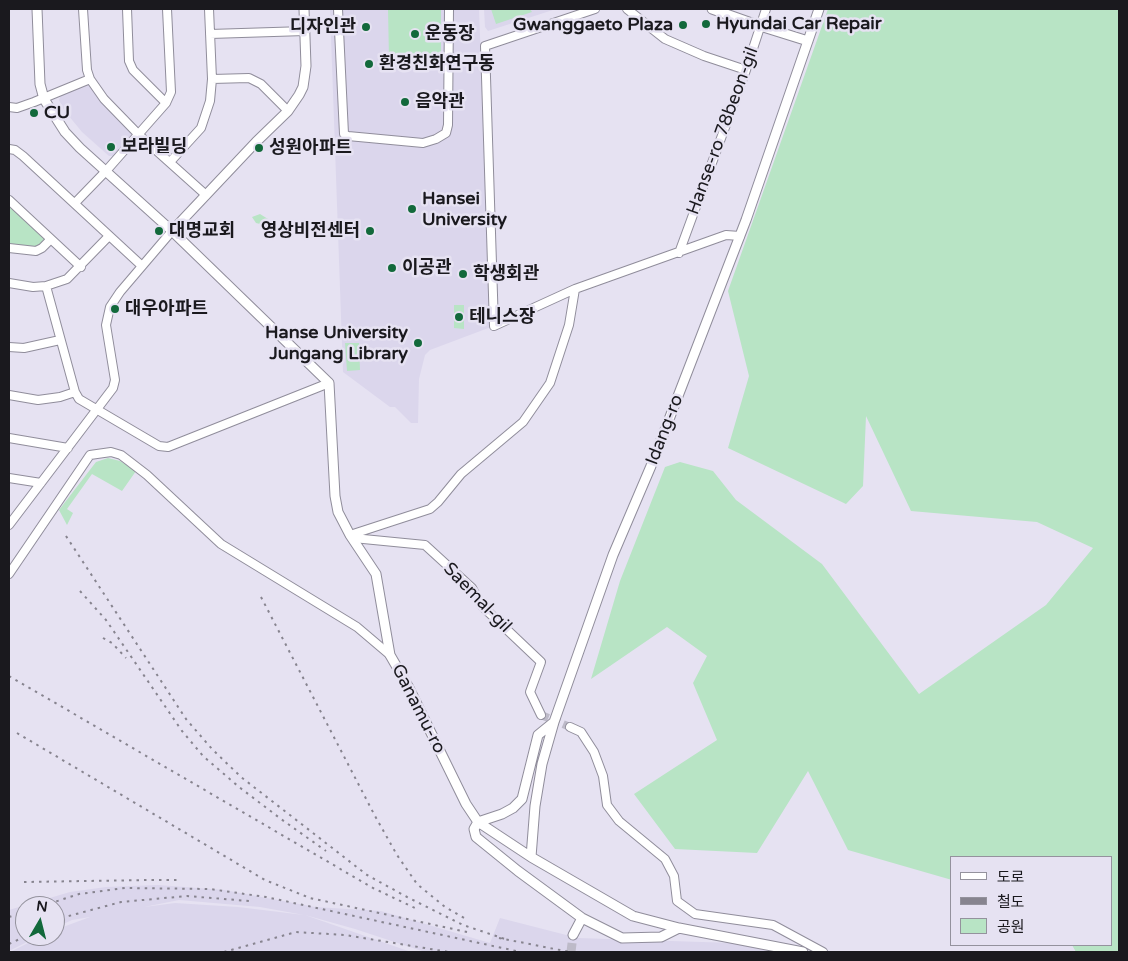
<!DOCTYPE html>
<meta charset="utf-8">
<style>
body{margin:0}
#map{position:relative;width:1128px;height:961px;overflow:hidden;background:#e6e2f2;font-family:"Varela Round","Noto Sans KR",sans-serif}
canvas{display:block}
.frame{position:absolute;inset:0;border:10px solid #1a191e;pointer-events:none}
.legend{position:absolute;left:950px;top:856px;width:162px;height:90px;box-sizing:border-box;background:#e6e2f2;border:1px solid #94929d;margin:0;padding:6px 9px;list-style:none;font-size:15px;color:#1a191e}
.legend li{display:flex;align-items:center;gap:10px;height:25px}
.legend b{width:25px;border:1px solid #94929d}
.north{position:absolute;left:15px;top:896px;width:50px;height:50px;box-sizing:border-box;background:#e6e2f2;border:1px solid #94929d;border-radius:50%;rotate:8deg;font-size:14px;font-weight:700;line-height:20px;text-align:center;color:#1a191e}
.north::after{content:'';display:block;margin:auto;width:18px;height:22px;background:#12693b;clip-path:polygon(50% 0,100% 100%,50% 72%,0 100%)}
</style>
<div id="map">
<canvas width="1128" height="961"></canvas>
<div class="frame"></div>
<ul class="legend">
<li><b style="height:6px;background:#fff"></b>도로</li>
<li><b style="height:6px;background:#87848f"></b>철도</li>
<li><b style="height:14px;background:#b8e4c5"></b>공원</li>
</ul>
<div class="north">N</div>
</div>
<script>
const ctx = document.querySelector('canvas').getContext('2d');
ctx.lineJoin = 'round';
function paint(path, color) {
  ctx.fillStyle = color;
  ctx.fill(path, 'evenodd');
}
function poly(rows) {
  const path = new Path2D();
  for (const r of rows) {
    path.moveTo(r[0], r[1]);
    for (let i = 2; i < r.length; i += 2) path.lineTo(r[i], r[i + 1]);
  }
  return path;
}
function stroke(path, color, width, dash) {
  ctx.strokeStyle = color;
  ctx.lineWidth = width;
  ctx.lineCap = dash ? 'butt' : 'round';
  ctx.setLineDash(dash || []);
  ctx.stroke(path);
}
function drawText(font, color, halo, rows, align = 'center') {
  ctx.font = font + ' "Varela Round","Noto Sans KR",sans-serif';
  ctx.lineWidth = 5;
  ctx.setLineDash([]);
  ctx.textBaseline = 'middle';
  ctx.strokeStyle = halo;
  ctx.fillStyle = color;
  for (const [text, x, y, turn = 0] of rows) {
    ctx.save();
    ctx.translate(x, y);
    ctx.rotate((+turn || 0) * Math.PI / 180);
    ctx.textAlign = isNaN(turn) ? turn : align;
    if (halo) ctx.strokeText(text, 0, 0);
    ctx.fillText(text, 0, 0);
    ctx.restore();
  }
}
const built = poly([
 [330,9,479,9,491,327,430,350,425,355,419,379,418,423,411,423,395,407,390,407,343,372],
 [484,9,556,9,488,31,485,27],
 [85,84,89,85,102,101,134,133,116,156,109,156,82,132,64,110,59,100,61,95],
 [158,885,224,890,315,907,381,911,490,943,500,918,578,938,733,943,773,952,425,952,355,929,305,915,411,952,10,952,42,936,55,936,55,930,90,917,72,920,55,928,55,906,25,906,25,936,39,936,9,951,9,910,70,892,106,887],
 [179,900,260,907,304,915,238,907,175,903,144,907]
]);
const green = poly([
 [388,9,441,9,441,62,389,59],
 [491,9,530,9,532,12,496,24],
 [828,9,932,9,934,10,937,9,1119,9,1119,952,1076,952,1072,945,1112,945,1112,857,952,857,952,880,848,850,808,771,757,853,675,849,634,794,717,740,693,683,707,656,667,627,591,679,620,581,665,467,680,462,713,471,736,500,822,564,919,694,1046,605,1093,548,1037,522,911,511,866,416,863,486,846,504,728,448,749,376,728,291],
 [9,204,46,241,41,245,32,248,9,245],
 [260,214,268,219,264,225,256,223,252,217],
 [454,305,464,305,464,329,454,328],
 [345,343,359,343,360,370,347,371],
 [108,458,120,461,136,471,122,491,92,474,67,509,73,513,67,525,59,510,96,462]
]);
const minorTunnel = poly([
 [541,715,570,727]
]);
const tertiaryTunnel = poly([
 [571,952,573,935]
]);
const minor = poly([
 [83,9,87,70,90,79,104,99,139,135,206,195],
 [127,9,129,61,133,70,166,103],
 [338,9,344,134,348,136,423,143,436,139,446,133,448,125,449,9],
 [595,9,485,46,494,326,575,289,726,235,740,236],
 [627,9,665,39,704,56,746,70],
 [210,34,305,31],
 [212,79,249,78,261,84,288,111],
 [9,107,17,108,34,102,90,79],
 [9,149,15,150,23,156,142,266],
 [170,162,201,128,210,101,212,79,209,9],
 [9,200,81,267],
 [75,203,106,171,166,103,171,92,167,9],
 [9,248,36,251,42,248,51,239],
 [679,253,746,70,766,9],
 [9,283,33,287,46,286,67,279,109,236],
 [46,286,75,392,79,399,159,446,168,447,329,383],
 [9,347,24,348,60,340],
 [9,395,38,400,60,397,75,392],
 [9,438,68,448],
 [9,478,41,483],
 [9,525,113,388,115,380,106,325,110,307,120,292,172,231],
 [350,535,430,509,438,502,461,474,523,422,550,383,569,325,575,289],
 [353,538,425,545,472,588,482,606,541,662,530,692,541,715],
 [9,574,90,455,111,452,121,455,147,475,221,544,357,627,390,655],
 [570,727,581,732,594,752,603,776,607,805,619,821,665,859,674,876,677,901,695,914,773,925,823,952]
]);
const tertiary = poly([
 [37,9,40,84,44,99,65,132,80,148,172,231,329,383,335,496,338,512,350,535,376,574,390,655,409,688,466,804,478,822,531,857,633,916,679,928,803,952],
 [712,9,760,26,808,41],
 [172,231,256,142,288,111,299,95,303,87,306,66,304,9],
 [554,722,538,735,522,799,513,808,502,814,478,822,474,829,476,837,518,871,582,918,622,938,661,937,679,928],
 [531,857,535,806,542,764,554,722,613,555,651,466,746,220,819,9],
 [573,935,582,918]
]);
const rail = poly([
 [66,536,186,719,212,749,241,777,367,875,407,897,463,925,505,939],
 [80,591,106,620,182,731,203,756,239,787,281,819,326,851],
 [261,597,375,816,397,855,417,884,445,907,466,919],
 [103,638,112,643,126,658],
 [9,676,373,888,417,909],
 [17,733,265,880,310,898,467,932],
 [24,882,148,880,179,880],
 [42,906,79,894,125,888,210,889,266,897,521,952],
 [9,917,25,912],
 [55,922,65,917,121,902,187,896,249,901],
 [499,938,570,952],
 [9,944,26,936],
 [224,952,296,932,345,935,449,952]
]);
const markers = [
 [706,24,5,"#12693b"],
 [683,25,5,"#12693b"],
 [366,27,5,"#12693b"],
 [415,34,5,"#12693b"],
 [369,64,5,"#12693b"],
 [405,102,5,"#12693b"],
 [34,113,5,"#12693b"],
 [111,147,5,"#12693b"],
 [259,148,5,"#12693b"],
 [412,209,5,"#12693b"],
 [159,231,5,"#12693b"],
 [370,231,5,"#12693b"],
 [392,268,5,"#12693b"],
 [463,274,5,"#12693b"],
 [115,309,5,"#12693b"],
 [459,317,5,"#12693b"],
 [418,343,5,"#12693b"]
];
const poiNames = [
 ["Hyundai Car Repair",716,24],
 ["Gwanggaeto Plaza",673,25,"right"],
 ["디자인관",356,27,"right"],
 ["운동장",425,34],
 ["환경친화연구동",379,64],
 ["음악관",415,102],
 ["CU",44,113],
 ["보라빌딩",121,147],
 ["성원아파트",269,148],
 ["Hansei",422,199],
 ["University",422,220],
 ["대명교회",169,231],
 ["영상비전센터",360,231,"right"],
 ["이공관",402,268],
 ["학생회관",473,274],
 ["대우아파트",125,309],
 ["테니스장",469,317],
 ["Hanse University",408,333,"right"],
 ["Jungang Library",408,354,"right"]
];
const streetNames = [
 ["Hanse-ro 78beon-gil",723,131,-70],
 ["Idang-ro",665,430,-69],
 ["Saemal-gil",477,598,46],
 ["Ganamu-ro",418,709,63]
];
paint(built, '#dbd6ec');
paint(green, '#b8e4c5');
stroke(minorTunnel, '#bdbac8', 8, [8, 4]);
stroke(tertiaryTunnel, '#bdbac8', 9, [9, 4.5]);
stroke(minor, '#908d9b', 10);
stroke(tertiary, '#908d9b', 11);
stroke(minor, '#fff', 8);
stroke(tertiary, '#fff', 9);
stroke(rail, '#87848f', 2, [2.5, 5]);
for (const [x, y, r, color] of markers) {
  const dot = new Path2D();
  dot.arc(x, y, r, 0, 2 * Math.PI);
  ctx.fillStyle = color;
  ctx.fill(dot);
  stroke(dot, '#e6e2f2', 2);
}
drawText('bold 18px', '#1a191e', '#e6e2f2', poiNames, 'left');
drawText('18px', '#1a191e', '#e6e2f2', streetNames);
</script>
